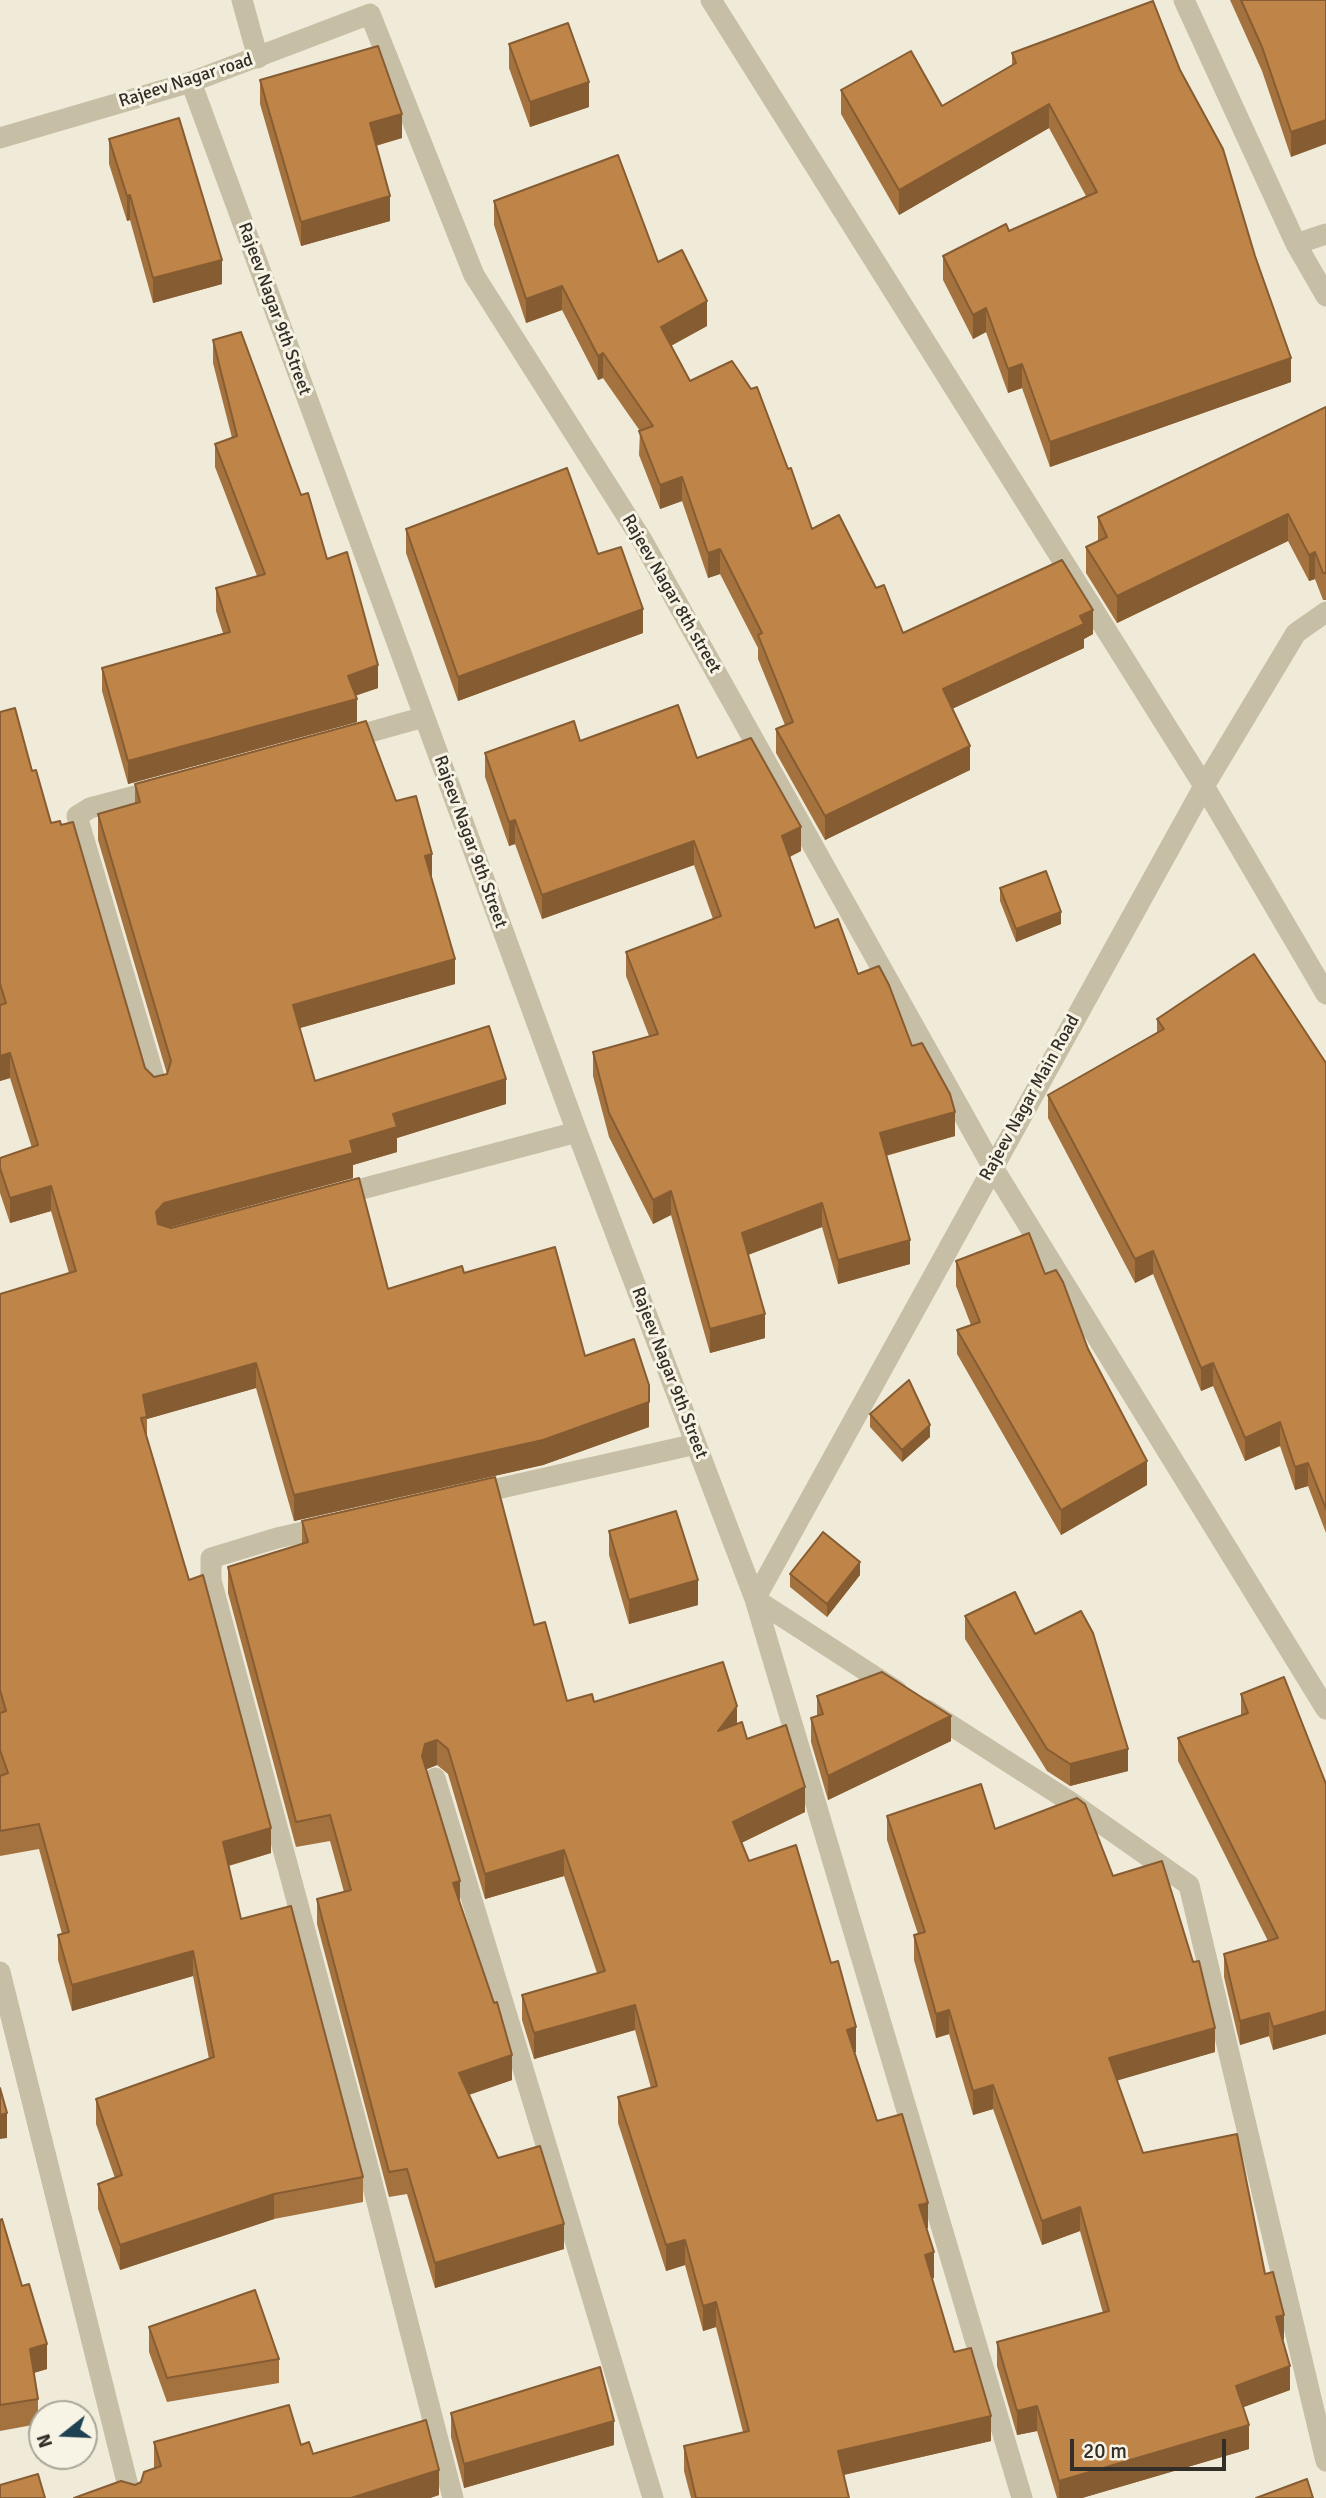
<!DOCTYPE html>
<style>
body{margin:0}
#map{position:relative;width:1326px;height:2498px;overflow:hidden;background:#f0ebd9;font-family:Signika,sans-serif}
canvas{display:block}
.north{position:absolute;left:28px;top:2400px;width:70px;height:70px;box-sizing:border-box;background:#f8f4e5;border:2px solid #a9a599;border-radius:50%;rotate:252deg;font-size:19px;font-weight:700;line-height:28px;text-align:center;color:#332e27}
.north::after{content:'';display:block;margin:auto;width:24px;height:32px;background:#1f4152;clip-path:polygon(50% 0,100% 100%,50% 72%,0 100%)}
.scale{position:absolute;left:1070px;top:2439px;width:156px;height:32px;box-sizing:border-box;border:4px solid #332e27;border-top:0;padding-left:9px;font-size:21px;line-height:24px;white-space:nowrap;color:#332e27;-webkit-text-stroke:5px #f8f4e5;paint-order:stroke}
</style>
<div id="map">
<canvas width="1326" height="2498"></canvas>
<div class="north">N</div>
<div class="scale">20 m</div>
</div>
<script>
const ctx = document.querySelector('canvas').getContext('2d');
ctx.lineJoin = 'round';
function poly(rows) {
  const path = new Path2D();
  for (const r of rows) {
    path.moveTo(r[0], r[1]);
    for (let i = 2; i < r.length; i += 2) path.lineTo(r[i], r[i + 1]);
  }
  return path;
}
function stroke(path, color, width, dash) {
  ctx.strokeStyle = color;
  ctx.lineWidth = width;
  ctx.lineCap = dash ? 'butt' : 'round';
  ctx.setLineDash(dash || []);
  ctx.stroke(path);
}
function paint(path, color) {
  ctx.fillStyle = color;
  ctx.fill(path, 'evenodd');
}
function drawText(font, color, halo, rows, align = 'center') {
  ctx.font = font + ' Signika,sans-serif';
  ctx.lineWidth = 6;
  ctx.setLineDash([]);
  ctx.textBaseline = 'middle';
  ctx.strokeStyle = halo;
  ctx.fillStyle = color;
  for (const [text, x, y, turn = 0] of rows) {
    ctx.save();
    ctx.translate(x, y);
    ctx.rotate((+turn || 0) * Math.PI / 180);
    ctx.textAlign = isNaN(turn) ? turn : align;
    if (halo) ctx.strokeText(text, 0, 0);
    ctx.fillText(text, 0, 0);
    ctx.restore();
  }
}
const minor = poly([
 [242,0,258,58],
 [711,0,1204,786,1326,994],
 [1184,0,1296,244,1326,296],
 [191,82,577,1132,755,1599,1022,2498],
 [0,138,191,82,370,14,474,275,642,540,992,1166,1326,1709],
 [1296,244,1326,234],
 [342,740,424,717],
 [158,1090,77,816,90,808,162,789],
 [335,1196,577,1132],
 [470,1495,696,1444],
 [330,1526,277,1538,211,1558,211,1580,361,2140,453,2498],
 [755,1599,1204,786,1296,633,1326,612],
 [755,1599,897,1691],
 [927,1710,1069,1801,1189,1885,1326,2461],
 [435,1778,653,2498],
 [0,1972,131,2498]
]);
const wall = poly([
 [1230,0,1326,0,1291,157,1262,71],
 [509,44,589,107,530,127,509,68],
 [1012,53,1291,382,1050,467,1022,388,1008,393,986,332,973,339,943,280,943,256,1009,231,1086,196,1049,128,899,215,841,114,841,90,942,106,1012,65],
 [260,80,402,138,376,146,390,221,301,246,260,104],
 [109,139,222,284,153,303,130,220,127,221,109,164],
 [494,201,658,262,707,326,671,346,690,381,788,469,812,529,876,588,903,633,1093,634,1084,639,1084,648,952,709,970,770,825,840,776,753,776,729,785,725,758,659,758,648,720,574,708,578,682,501,660,509,639,455,640,431,603,378,598,380,562,310,526,323,494,225],
 [213,340,301,495,378,688,355,696,357,722,128,784,102,691,102,668,223,633,216,611,216,588,257,576,215,467,215,444,232,438,213,363],
 [1326,407,1326,600,1323,600,1315,579,1309,581,1288,541,1117,623,1086,573,1086,547,1098,541,1098,517],
 [406,529,598,554,643,633,458,701,406,553],
 [0,712,32,771,145,1068,154,1077,167,1074,98,840,98,814,135,804,135,784,396,801,432,878,455,984,300,1028,315,1081,506,1104,397,1138,397,1152,353,1165,353,1178,168,1227,388,1289,464,1273,585,1356,649,1402,649,1427,543,1465,294,1521,256,1388,147,1419,147,1438,271,1853,229,1866,241,1919,363,2177,363,2202,274,2219,120,2270,98,2209,98,2184,115,2178,96,2124,96,2099,209,2059,193,1976,72,2011,58,1960,58,1935,62,1934,39,1849,0,1856,0,1294,69,1273,51,1211,10,1223,0,1193,0,1158,32,1148,10,1078,0,1081],
 [580,741,697,758,801,851,790,857,815,928,858,974,912,1046,955,1136,886,1156,910,1264,838,1284,822,1227,748,1255,765,1338,710,1353,671,1215,653,1224,609,1137,593,1076,593,1052,649,1036,626,976,626,952,713,919,694,865,542,919,515,844,509,846,485,777,485,753],
 [1000,888,1061,924,1016,942,1000,901],
 [1157,1019,1326,1063,1326,1533,1308,1486,1295,1490,1280,1446,1245,1461,1213,1386,1201,1391,1153,1274,1135,1283,1048,1118,1048,1095,1157,1032],
 [956,1261,1045,1274,1088,1349,1147,1485,1061,1535,957,1354,957,1330,971,1325,956,1286],
 [870,1414,930,1437,902,1462,870,1427],
 [302,1521,534,1625,567,1701,594,1702,737,1724,747,1739,805,1812,741,1843,749,1861,856,2052,855,2053,877,2121,928,2228,926,2228,934,2278,932,2278,954,2352,991,2441,844,2475,849,2498,691,2498,684,2471,684,2446,743,2432,716,2327,703,2331,685,2265,666,2271,618,2123,618,2097,651,2088,635,2030,534,2059,522,2020,522,1995,597,1973,564,1876,485,1899,448,1774,437,1765,426,1769,460,1903,512,2080,469,2095,498,2158,564,2249,435,2288,407,2194,389,2197,317,1924,317,1899,344,1892,330,1841,296,1847,228,1593,228,1567,302,1544],
 [609,1531,698,1605,629,1624,609,1555],
 [790,1574,860,1575,827,1617,790,1587],
 [965,1616,1035,1634,1128,1771,1070,1786,1047,1771,965,1639],
 [1241,1694,1326,1784,1326,2034,1273,2050,1269,2036,1240,2045,1224,1977,1224,1954,1268,1941,1178,1761,1178,1738,1241,1715],
 [817,1696,951,1741,828,1800,811,1742,811,1718,817,1716],
 [887,1816,995,1829,1113,1876,1215,2052,1117,2080,1143,2153,1265,2274,1284,2339,1283,2340,1290,2390,1243,2407,1249,2449,1082,2498,1057,2498,1037,2431,1017,2435,997,2366,997,2342,1103,2313,1080,2231,1042,2245,993,2109,973,2115,949,2034,936,2038,914,1960,914,1935,918,1934,887,1840],
 [0,2220,47,2369,34,2373,38,2399,38,2424,0,2431],
 [149,2327,279,2359,279,2383,167,2402,149,2352],
 [451,2413,614,2445,464,2488,451,2437],
 [154,2442,301,2445,313,2454,439,2495,430,2498,74,2498,135,2485,141,2482,154,2468]
]);
const shadedWall = poly([
 [589,82,589,107,530,127,530,102],
 [1049,104,1049,128,899,215,899,190],
 [402,114,402,138,370,147,370,123],
 [1326,120,1326,144,1291,157,1291,132],
 [130,195,130,220,127,221,127,196],
 [390,196,390,221,301,246,301,222],
 [222,260,222,284,153,303,153,278],
 [562,286,562,310,526,323,526,299],
 [707,301,707,326,661,351,661,327],
 [986,308,986,332,973,339,973,315],
 [603,353,603,378,598,380,598,356],
 [1291,358,1291,382,1050,467,1050,442],
 [1022,364,1022,388,1008,393,1008,369],
 [682,477,682,501,660,509,660,485],
 [1288,514,1288,541,1117,623,1117,596],
 [720,549,720,574,708,578,708,553],
 [1315,552,1315,579,1309,581,1309,555],
 [643,609,643,633,458,701,458,677],
 [1093,610,1093,634,1084,639,1084,648,943,713,943,689],
 [378,665,378,688,348,698,348,676],
 [357,699,357,722,128,784,128,761],
 [970,746,970,770,825,840,825,816],
 [515,820,515,844,509,846,509,822],
 [801,827,801,851,782,860,782,836],
 [694,841,694,865,542,919,542,895],
 [432,854,432,879,425,856],
 [1061,912,1061,924,1016,942,1016,929],
 [455,959,455,984,293,1030,293,1005],
 [10,1053,10,1078,0,1081,0,1056],
 [506,1079,506,1104,397,1138,397,1152,353,1165,353,1178,164,1229,156,1237,156,1212,164,1203,350,1141,393,1114],
 [955,1112,955,1136,880,1157,880,1133],
 [51,1186,51,1211,10,1223,10,1198],
 [671,1191,671,1215,653,1224,653,1200],
 [822,1203,822,1227,742,1257,742,1233],
 [910,1240,910,1264,838,1284,838,1260],
 [1153,1251,1153,1274,1135,1283,1135,1259],
 [765,1314,765,1338,710,1353,710,1329],
 [256,1363,256,1388,147,1419,143,1395],
 [1213,1363,1213,1386,1201,1391,1201,1368],
 [649,1402,649,1427,543,1465,294,1521,294,1495],
 [1280,1422,1280,1446,1245,1461,1245,1438],
 [930,1425,930,1437,902,1462,902,1450],
 [1147,1461,1147,1485,1061,1535,1061,1510],
 [1308,1463,1308,1486,1295,1490,1295,1467],
 [860,1562,860,1575,827,1617,827,1604],
 [698,1580,698,1605,629,1624,629,1600],
 [737,1706,737,1731,718,1731],
 [951,1716,951,1741,828,1800,828,1776],
 [437,1740,437,1765,425,1770,422,1756,425,1744],
 [1128,1749,1128,1771,1070,1786,1070,1764],
 [805,1787,805,1812,733,1847,733,1822],
 [271,1828,271,1853,223,1867,223,1842],
 [564,1850,564,1876,485,1899,485,1874],
 [460,1881,460,1907,453,1883],
 [193,1951,193,1976,72,2011,72,1985],
 [635,2005,635,2030,534,2059,534,2033],
 [949,2010,949,2034,936,2038,936,2014],
 [1326,2011,1326,2034,1273,2050,1273,2027],
 [1269,2013,1269,2036,1240,2045,1240,2021],
 [856,2027,856,2052,847,2055,847,2030],
 [1215,2028,1215,2052,1109,2083,1109,2058],
 [512,2055,512,2080,459,2098,459,2073],
 [993,2085,993,2109,973,2115,973,2091],
 [7,2113,7,2138,0,2139,0,2115],
 [274,2194,274,2219,120,2270,120,2245],
 [928,2203,928,2228,919,2231,919,2205],
 [1080,2207,1080,2231,1042,2245,1042,2221],
 [564,2224,564,2249,435,2288,435,2263],
 [685,2240,685,2265,666,2271,666,2245],
 [934,2252,934,2278,925,2281,925,2255],
 [716,2302,716,2327,703,2331,703,2306],
 [1284,2315,1284,2339,1276,2341,1276,2317],
 [47,2344,47,2369,30,2374,30,2349],
 [1290,2366,1290,2390,1236,2410,1236,2386],
 [1037,2406,1037,2431,1017,2435,1017,2411],
 [991,2416,991,2441,838,2476,838,2451],
 [614,2421,614,2445,464,2488,464,2464],
 [1249,2425,1249,2449,1082,2498,1059,2498,1059,2481],
 [439,2470,439,2495,430,2498,351,2498]
]);
const building = poly([
 [1241,0,1326,0,1326,120,1291,132,1262,47,1241,0],
 [1153,1,1180,70,1223,149,1255,256,1291,358,1050,442,1022,364,1008,369,986,308,973,315,943,256,1006,224,1009,231,1097,192,1049,104,899,190,841,90,911,51,942,106,1016,63,1012,53,1153,1],
 [568,23,589,82,530,102,509,44,568,23],
 [378,46,402,114,370,123,390,196,301,222,260,80,378,46],
 [179,118,222,260,153,278,130,195,127,196,109,139,179,118],
 [618,155,658,262,682,250,707,301,661,327,690,381,732,361,751,389,757,387,788,469,791,468,812,529,839,515,876,588,884,585,903,633,1062,560,1093,610,1080,616,1084,624,943,689,970,746,825,816,776,729,793,722,758,635,762,633,720,549,708,553,682,477,660,485,639,431,653,426,603,353,598,356,562,286,526,299,494,201,618,155],
 [241,332,301,495,308,493,327,559,347,552,378,665,348,676,357,699,128,761,102,668,230,632,216,588,265,574,215,444,237,436,213,340,241,332],
 [1326,407,1326,573,1323,573,1315,552,1309,555,1288,514,1117,596,1086,547,1107,537,1098,517,1326,407],
 [567,468,598,554,621,547,643,609,458,677,406,529,567,468],
 [678,705,697,758,751,738,801,827,782,836,815,928,838,919,858,974,879,966,889,985,912,1046,922,1043,950,1094,955,1112,880,1133,910,1240,838,1260,822,1203,742,1233,765,1314,710,1329,671,1191,653,1200,609,1113,593,1052,658,1034,626,952,721,916,694,841,542,895,515,820,509,822,485,753,574,721,580,741,678,705],
 [15,708,32,771,36,770,51,823,60,821,61,825,73,822,145,1068,154,1077,167,1074,171,1061,98,814,140,802,135,784,366,721,396,801,416,796,432,854,425,856,455,959,293,1005,315,1081,489,1026,506,1079,393,1114,397,1127,350,1141,353,1153,164,1203,156,1212,158,1224,171,1228,359,1178,388,1289,462,1266,464,1273,555,1247,585,1356,634,1339,649,1385,649,1402,543,1440,294,1495,256,1363,143,1395,147,1417,141,1418,189,1580,203,1575,271,1828,223,1842,241,1919,291,1906,363,2177,274,2194,120,2245,98,2184,122,2175,96,2099,214,2057,193,1951,72,1985,58,1935,69,1932,39,1824,0,1831,0,1776,8,1773,0,1750,0,1713,6,1711,0,1690,0,1294,76,1271,51,1186,10,1198,0,1168,0,1158,38,1145,10,1053,0,1056,0,1005,6,1003,0,984,0,712,15,708],
 [1046,871,1061,912,1016,929,1000,888,1046,871],
 [1254,954,1326,1063,1326,1509,1308,1463,1295,1467,1280,1422,1245,1438,1213,1363,1201,1368,1153,1251,1135,1259,1048,1095,1164,1029,1157,1019,1254,954],
 [1029,1233,1045,1274,1056,1270,1063,1282,1088,1349,1147,1461,1061,1510,957,1330,980,1322,956,1261,1029,1233],
 [909,1380,930,1425,902,1450,870,1414,909,1380],
 [495,1477,534,1625,545,1622,567,1701,592,1694,594,1702,723,1662,737,1706,718,1731,742,1722,747,1739,786,1725,805,1787,733,1822,749,1861,796,1845,831,1963,838,1961,856,2027,847,2030,877,2121,902,2114,928,2203,919,2205,934,2252,925,2255,954,2352,971,2348,991,2416,838,2451,849,2498,696,2498,684,2446,749,2431,716,2302,703,2306,685,2240,666,2245,618,2097,657,2086,635,2005,534,2033,522,1995,605,1971,564,1850,485,1874,448,1749,437,1740,425,1744,422,1756,460,1881,453,1883,494,2003,497,2002,512,2055,459,2073,498,2158,540,2146,564,2224,435,2263,407,2169,389,2172,317,1899,351,1890,330,1815,296,1822,228,1567,308,1542,302,1521,495,1477],
 [676,1511,698,1580,629,1600,609,1531,676,1511],
 [823,1532,860,1562,827,1604,790,1574,823,1532],
 [1015,1592,1035,1634,1081,1611,1093,1633,1128,1749,1070,1764,1047,1749,965,1616,1015,1592],
 [882,1672,951,1716,828,1776,811,1718,823,1714,817,1696,882,1672],
 [1284,1677,1326,1784,1326,2011,1273,2027,1269,2013,1240,2021,1224,1954,1278,1938,1178,1738,1248,1713,1241,1694,1284,1677],
 [981,1784,995,1829,1077,1798,1085,1804,1113,1876,1162,1861,1193,1962,1199,1961,1215,2028,1109,2058,1143,2153,1237,2134,1265,2274,1273,2272,1284,2315,1276,2317,1290,2366,1236,2386,1249,2425,1059,2481,1037,2406,1017,2411,997,2342,1109,2311,1080,2207,1042,2221,993,2085,973,2091,949,2010,936,2014,914,1935,925,1932,887,1816,981,1784],
 [0,2088,7,2113,0,2115,0,2088],
 [2,2219,22,2286,29,2284,47,2344,30,2349,38,2399,0,2405,0,2220,2,2219],
 [255,2290,279,2359,167,2378,149,2327,255,2290],
 [600,2367,614,2421,464,2464,451,2413,600,2367],
 [289,2405,301,2445,309,2442,313,2454,426,2420,439,2470,351,2498,74,2498,121,2481,135,2485,141,2482,144,2472,161,2466,154,2442,289,2405],
 [38,2474,45,2498,0,2498,0,2485,38,2474],
 [1307,2479,1313,2498,1256,2498,1307,2479]
]);
const streetNames = [
 ["Rajeev Nagar road",186,81,-18],
 ["Rajeev Nagar 9th Street",274,309,70],
 ["Rajeev Nagar 8th street",671,594,60],
 ["Rajeev Nagar 9th Street",470,842,70],
 ["Rajeev Nagar Main Road",1030,1098,-61],
 ["Rajeev Nagar 9th Street",669,1373,69]
];
stroke(minor, '#c7bea6', 21);
paint(wall, '#a4723e');
paint(shadedWall, '#865c32');
paint(building, '#bf8448');
stroke(building, '#865c32', 2);
drawText('18px', '#332e27', '#f8f4e5', streetNames);
</script>
